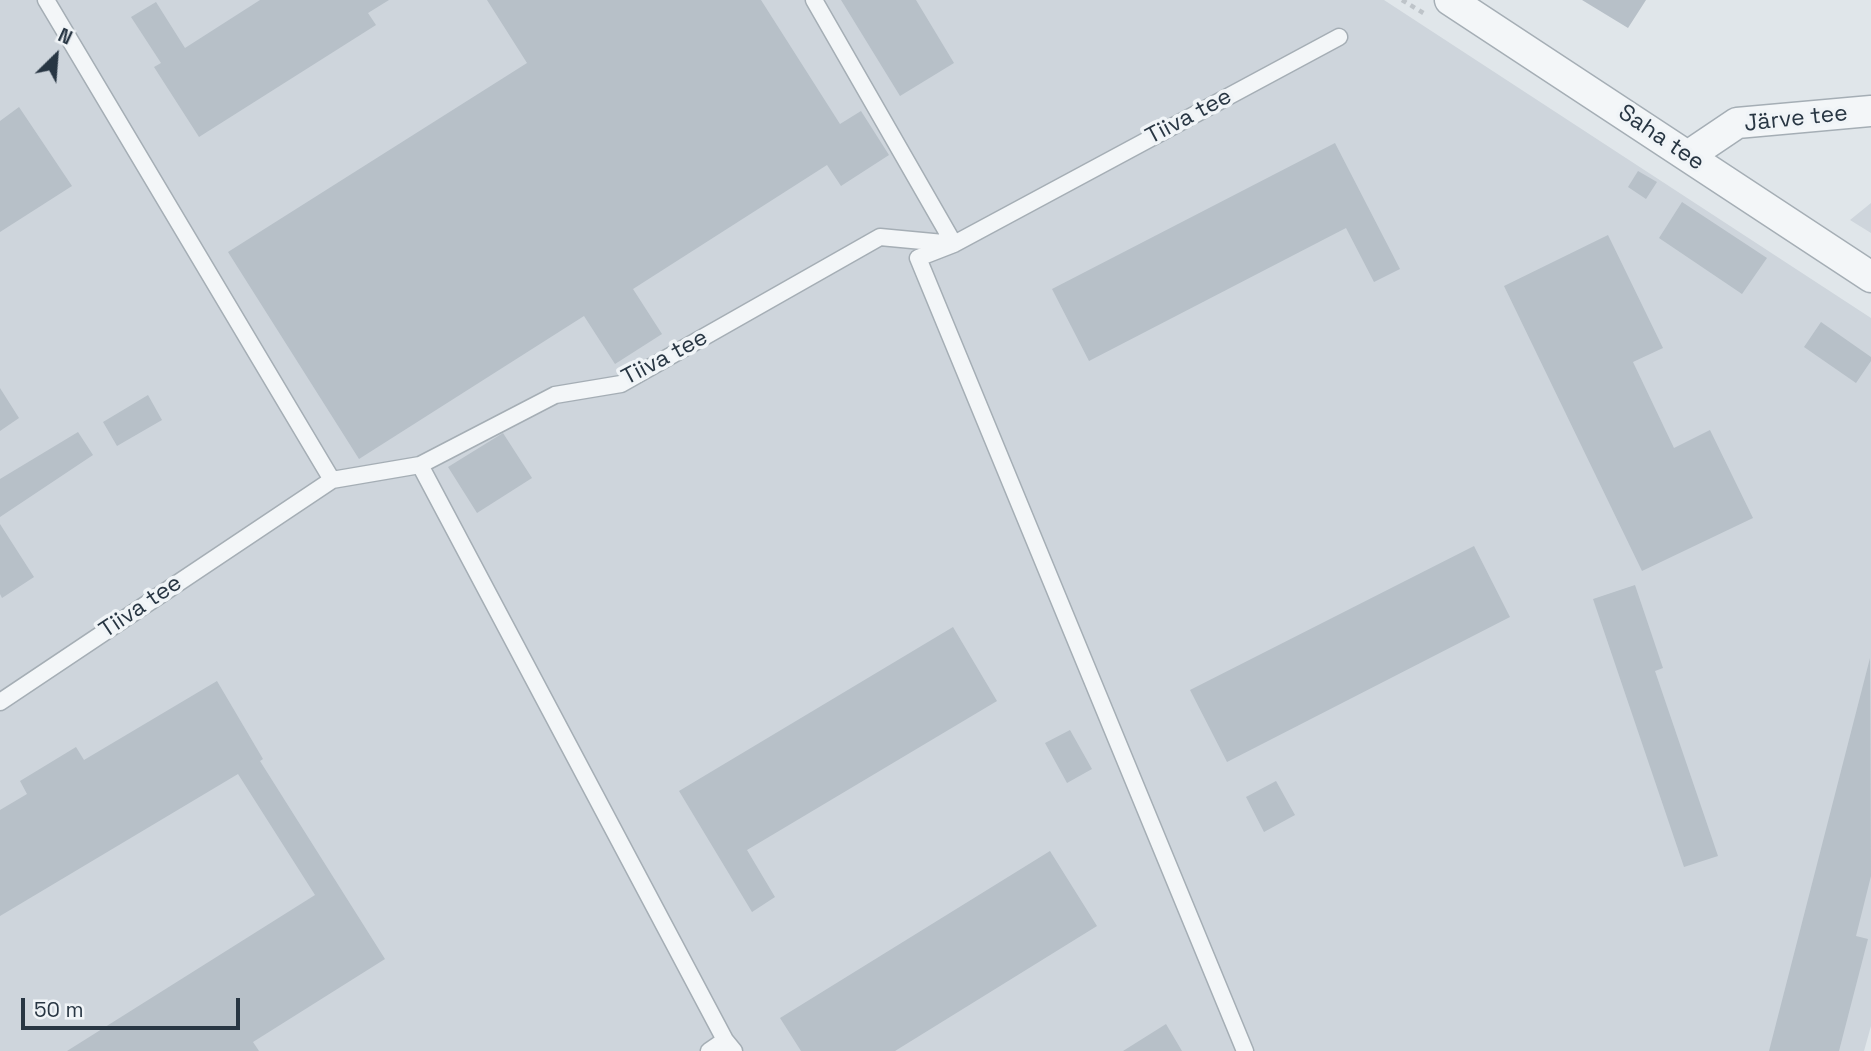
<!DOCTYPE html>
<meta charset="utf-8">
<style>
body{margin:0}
#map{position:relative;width:1871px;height:1051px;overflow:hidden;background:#e0e6ea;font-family:"Space Grotesk",sans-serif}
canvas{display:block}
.north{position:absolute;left:21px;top:21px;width:70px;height:70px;-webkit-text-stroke:5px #f0f4f7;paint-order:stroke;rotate:25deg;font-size:19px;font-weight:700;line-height:28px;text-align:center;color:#283643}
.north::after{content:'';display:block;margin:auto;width:24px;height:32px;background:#283643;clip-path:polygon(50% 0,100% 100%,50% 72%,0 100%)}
.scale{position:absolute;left:21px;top:998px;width:219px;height:32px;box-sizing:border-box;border:4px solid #283643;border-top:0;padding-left:9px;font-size:21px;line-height:24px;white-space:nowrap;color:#283643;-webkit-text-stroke:5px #f0f4f7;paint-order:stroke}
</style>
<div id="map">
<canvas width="1871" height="1051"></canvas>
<div class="north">N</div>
<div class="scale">50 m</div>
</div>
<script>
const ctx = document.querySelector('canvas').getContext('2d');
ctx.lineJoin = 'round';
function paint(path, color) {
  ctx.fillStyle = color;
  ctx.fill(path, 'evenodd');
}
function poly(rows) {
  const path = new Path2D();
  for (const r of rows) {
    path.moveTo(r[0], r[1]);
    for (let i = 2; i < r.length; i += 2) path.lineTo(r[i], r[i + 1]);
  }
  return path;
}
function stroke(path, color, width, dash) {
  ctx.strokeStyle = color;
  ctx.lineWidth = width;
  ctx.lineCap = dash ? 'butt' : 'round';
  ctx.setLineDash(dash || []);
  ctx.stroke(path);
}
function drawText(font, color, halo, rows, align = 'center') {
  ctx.font = font + ' "Space Grotesk",sans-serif';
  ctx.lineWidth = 7;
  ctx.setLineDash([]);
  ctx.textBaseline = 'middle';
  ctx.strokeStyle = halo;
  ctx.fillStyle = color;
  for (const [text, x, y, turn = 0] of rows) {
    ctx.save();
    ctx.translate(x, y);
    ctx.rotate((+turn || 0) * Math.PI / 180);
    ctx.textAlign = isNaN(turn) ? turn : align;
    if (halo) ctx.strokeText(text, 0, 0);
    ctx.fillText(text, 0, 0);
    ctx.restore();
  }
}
const built = poly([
 [0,0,1384,0,1871,318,1871,1026,1864,1051,0,1051],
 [1871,203,1871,233,1850,220]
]);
const building = poly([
 [260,0,389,0,368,13,376,25,199,137,154,67,161,63,131,17,156,2,185,48],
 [487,0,761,0,840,124,861,111,889,155,841,186,827,165,633,289,662,334,615,364,584,316,359,459,228,252,527,63],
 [841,0,916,0,954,63,900,96],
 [1582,0,1646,0,1628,28],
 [19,107,72,186,0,232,0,121],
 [1335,143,1400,269,1374,282,1346,228,1089,361,1052,289],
 [1638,171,1657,182,1646,199,1628,187],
 [1682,202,1767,258,1742,294,1659,238],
 [1608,235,1663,348,1633,362,1674,448,1710,430,1753,518,1642,571,1504,286],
 [1821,322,1871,357,1871,361,1856,383,1804,347],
 [0,388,19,418,0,431],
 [148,395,162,420,117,446,103,422],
 [78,432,93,455,0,517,0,479],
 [503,433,532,478,477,513,448,467],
 [0,524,34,577,2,598,0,594],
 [1474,546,1510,617,1227,762,1190,690],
 [1635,585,1663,668,1655,671,1718,856,1684,867,1593,599],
 [953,627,997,701,747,850,775,897,752,912,679,791],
 [1870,658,1871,876,1856,936,1868,939,1839,1051,1769,1051],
 [217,681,263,759,260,761,385,959,253,1042,259,1051,67,1051,315,895,238,774,0,916,0,810,27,794,20,781,76,747,84,760],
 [1070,730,1092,769,1067,783,1045,743],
 [1276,781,1295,815,1264,832,1246,797],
 [1050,851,1097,926,895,1051,801,1051,780,1018],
 [1166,1024,1182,1051,1123,1051]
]);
const path = poly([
 [1402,0,1425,14]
]);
const service = poly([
 [46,0,332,480],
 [814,0,954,244,918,258,1245,1051],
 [420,465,725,1040,734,1051],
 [0,702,332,480,420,465,555,395,621,384,880,237,954,244,1339,37],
 [709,1051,725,1040]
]);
const minor = poly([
 [1450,0,1871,277],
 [1688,156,1737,123,1871,111]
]);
const streetNames = [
 ["Tiiva tee",1189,117,-28],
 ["Järve tee",1796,119,-6],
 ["Saha tee",1661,138,34],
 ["Tiiva tee",665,358,-28],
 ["Tiiva tee",141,607,-34]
];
paint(built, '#ced5dc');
paint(building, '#b7c0c8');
stroke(service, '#a5aeb5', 19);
stroke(minor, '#a5aeb5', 33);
stroke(path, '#bec4c9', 4.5, [5, 5]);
stroke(service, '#f3f6f8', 16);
stroke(minor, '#f3f6f8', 30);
drawText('23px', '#283643', '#f0f4f7', streetNames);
</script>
